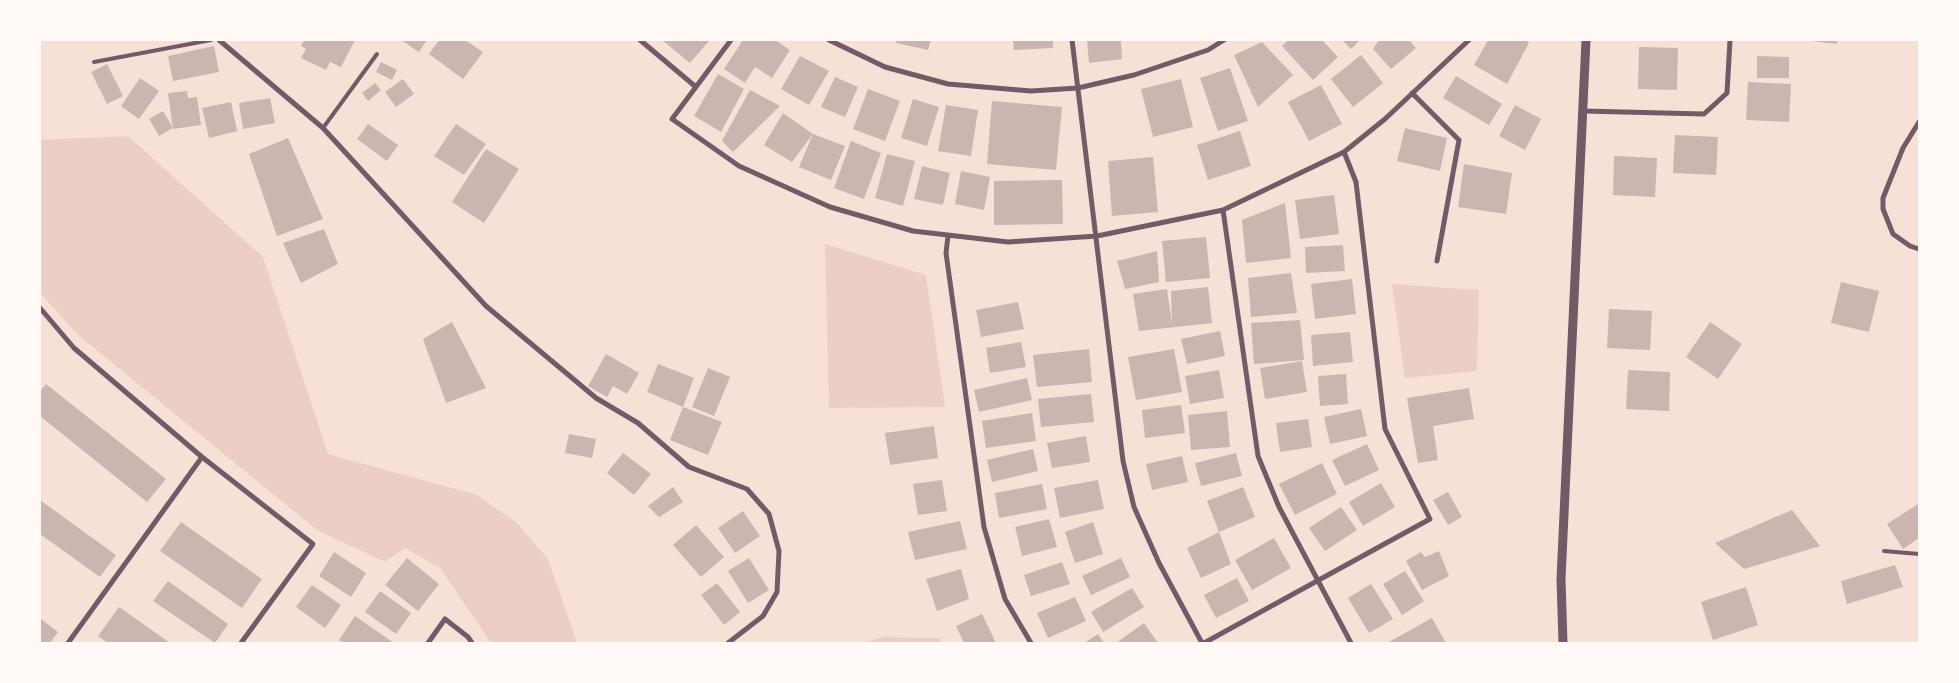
<!DOCTYPE html>
<style>
body{margin:0}
#map{position:relative;width:1959px;height:683px;overflow:hidden;background:#f7e1d7;font-family:Karla,sans-serif}
canvas{display:block}
.frame{position:absolute;inset:0;border:41px solid #fffaf5;pointer-events:none}
</style>
<div id="map">
<canvas width="1959" height="683"></canvas>
<div class="frame"></div>
</div>
<script>
const ctx = document.querySelector('canvas').getContext('2d');
ctx.lineJoin = 'round';
function paint(path, color) {
  ctx.fillStyle = color;
  ctx.fill(path, 'evenodd');
}
function poly(rows) {
  const path = new Path2D();
  for (const r of rows) {
    path.moveTo(r[0], r[1]);
    for (let i = 2; i < r.length; i += 2) path.lineTo(r[i], r[i + 1]);
  }
  return path;
}
function stroke(path, color, width, dash) {
  ctx.strokeStyle = color;
  ctx.lineWidth = width;
  ctx.lineCap = dash ? 'butt' : 'round';
  ctx.setLineDash(dash || []);
  ctx.stroke(path);
}
const green = poly([
 [128,136,263,257,328,454,477,495,517,523,548,559,577,643,491,643,440,568,405,548,385,562,317,530,78,335,40,293,40,140],
 [825,244,926,275,945,407,829,408],
 [1392,284,1479,290,1477,371,1405,378],
 [883,637,939,638,942,643,863,643]
]);
const building = poly([
 [304,40,355,40,341,67,330,62,326,70,301,58,306,49,301,46],
 [401,40,427,40,419,52],
 [439,40,465,40,483,52,463,79,429,54],
 [662,40,708,40,709,41,690,63],
 [743,40,775,40,790,50,772,78,755,67,745,83,724,69],
 [897,40,931,40,928,50,896,43],
 [1013,40,1053,40,1053,48,1014,50],
 [1087,40,1121,40,1122,59,1089,63],
 [1288,40,1322,40,1338,57,1313,80,1282,46],
 [1342,40,1360,40,1351,49],
 [1379,40,1409,40,1416,48,1391,69,1373,49],
 [1488,40,1525,40,1529,43,1507,84,1474,65],
 [1803,40,1837,40,1837,44],
 [1262,42,1293,75,1258,107,1234,55],
 [214,46,219,72,173,81,168,56],
 [1639,47,1678,48,1677,90,1638,89],
 [1361,55,1383,83,1353,107,1331,79],
 [800,56,829,71,809,105,781,89],
 [1757,56,1789,57,1789,78,1757,78],
 [381,62,397,70,392,80,376,72],
 [107,64,123,96,107,104,91,72],
 [1230,68,1248,121,1218,131,1200,78],
 [718,74,744,89,721,132,694,116],
 [1456,76,1502,104,1489,125,1443,98],
 [835,77,858,87,845,117,821,107],
 [140,78,159,91,139,119,121,106],
 [403,79,414,94,396,107,385,92],
 [1181,79,1193,127,1153,137,1141,89],
 [1748,82,1791,84,1789,122,1746,120],
 [375,83,381,90,368,101,362,93],
 [1321,85,1342,124,1309,141,1288,102],
 [868,89,900,101,885,141,853,129],
 [750,90,780,106,733,152,722,141],
 [187,91,188,98,197,97,201,125,173,129,168,93],
 [270,98,275,123,243,129,239,103],
 [913,99,939,107,927,146,901,138],
 [992,101,1062,107,1056,170,987,164],
 [231,102,237,131,209,138,202,108],
 [946,105,978,110,971,156,938,151],
 [1515,105,1541,119,1525,150,1499,136],
 [163,111,173,128,159,136,149,119],
 [783,113,813,134,792,162,764,145],
 [368,124,398,145,387,161,357,139],
 [456,124,486,144,464,175,434,156],
 [1405,128,1447,138,1440,171,1397,161],
 [1240,131,1251,166,1208,180,1197,145],
 [813,134,845,146,831,180,799,167],
 [1675,135,1718,137,1716,175,1673,173],
 [288,138,323,219,277,236,249,154],
 [851,141,881,153,864,199,834,188],
 [486,149,519,169,484,223,452,202],
 [887,154,915,161,903,206,875,198],
 [1614,156,1657,158,1655,197,1613,195],
 [1153,157,1158,212,1112,216,1108,161],
 [1464,164,1512,173,1506,214,1458,207],
 [922,166,950,173,943,205,914,199],
 [961,171,990,177,984,210,955,204],
 [1062,180,1063,224,994,225,994,181],
 [1334,195,1339,234,1300,239,1295,200],
 [1285,203,1291,258,1246,263,1242,220],
 [324,229,338,264,301,283,283,243],
 [1206,237,1210,278,1166,282,1162,241],
 [1343,245,1345,271,1306,273,1305,247],
 [1157,251,1159,282,1125,289,1117,261],
 [1291,273,1297,313,1251,317,1248,278],
 [1352,279,1356,314,1315,319,1311,284],
 [1841,282,1879,291,1869,332,1831,323],
 [1208,287,1212,323,1139,331,1133,294,1167,289,1172,324,1171,291],
 [1018,302,1024,329,981,337,976,310],
 [1609,309,1652,311,1650,350,1607,348],
 [1300,320,1304,360,1254,364,1251,323],
 [452,322,486,388,446,403,423,339],
 [1710,322,1742,344,1718,379,1686,357],
 [1220,331,1225,356,1187,364,1181,339],
 [1350,332,1353,362,1313,366,1311,335],
 [1021,342,1026,367,990,373,986,348],
 [1089,349,1092,382,1037,387,1033,355],
 [1174,349,1182,392,1136,400,1128,357],
 [606,354,639,373,627,394,613,386,607,397,588,386],
 [1302,361,1307,392,1265,399,1260,368],
 [658,364,694,378,683,407,647,392],
 [708,368,730,377,714,416,692,407],
 [1219,370,1224,398,1190,404,1185,376],
 [1628,370,1670,372,1669,411,1626,409],
 [1346,374,1348,404,1320,406,1318,376],
 [1027,378,1032,400,979,412,974,390],
 [46,384,166,479,147,502,40,416,40,391],
 [1469,388,1474,419,1433,426,1438,460,1418,463,1407,398],
 [1091,394,1094,422,1041,427,1038,399],
 [1181,405,1185,433,1145,438,1142,410],
 [683,407,722,422,708,455,670,440],
 [1361,409,1367,436,1330,444,1324,417],
 [1227,411,1230,447,1191,450,1188,415],
 [1032,413,1036,441,986,448,982,421],
 [1308,419,1312,447,1280,452,1276,423],
 [934,426,938,458,890,465,885,433],
 [569,434,596,439,592,458,565,453],
 [1086,436,1090,462,1052,468,1047,443],
 [1367,444,1379,470,1345,486,1332,460],
 [1033,449,1038,471,992,482,987,460],
 [623,453,651,474,634,495,607,473],
 [1236,453,1242,476,1201,486,1195,463],
 [1182,456,1188,482,1152,490,1146,464],
 [1322,463,1337,494,1295,515,1279,484],
 [942,480,947,511,918,515,913,484],
 [1098,480,1104,509,1060,518,1054,488],
 [1381,483,1395,507,1363,526,1349,502],
 [1042,484,1047,509,999,518,995,493],
 [673,487,683,502,659,517,648,506],
 [1243,487,1255,517,1219,532,1231,564,1201,578,1187,548,1219,532,1207,501],
 [1448,492,1462,517,1448,525,1433,500],
 [40,500,116,555,100,577,40,534],
 [1918,504,1919,538,1903,549,1887,524],
 [1341,507,1357,530,1325,551,1309,528],
 [1792,510,1820,546,1744,569,1715,543],
 [743,511,760,536,735,553,718,528],
 [1049,519,1057,547,1022,556,1015,527],
 [960,521,967,549,915,560,908,532],
 [181,522,262,579,242,608,160,551],
 [1093,522,1103,554,1075,563,1065,532],
 [696,525,724,557,701,577,673,545],
 [1274,538,1291,568,1252,590,1235,560],
 [1439,551,1449,576,1422,590,1406,561,1421,552,1425,557],
 [334,552,366,573,351,597,319,576],
 [407,558,439,584,418,611,385,585],
 [749,558,769,590,748,603,728,571],
 [1121,558,1130,577,1091,595,1082,576],
 [1062,562,1070,584,1031,596,1024,575],
 [1895,565,1903,587,1847,604,1841,581],
 [961,569,969,599,937,611,926,579],
 [1405,571,1424,601,1402,615,1383,584],
 [1237,578,1249,601,1216,618,1204,595],
 [168,581,228,624,215,643,153,601],
 [717,583,740,612,724,625,701,595],
 [1371,584,1393,619,1369,633,1348,598],
 [312,585,341,605,325,628,296,607],
 [1746,587,1758,625,1713,640,1701,602],
 [1132,588,1144,607,1103,632,1091,612],
 [380,591,411,613,396,634,365,612],
 [1075,597,1086,621,1048,638,1037,613],
 [119,607,170,643,108,643,98,636],
 [982,614,996,643,964,643,956,626],
 [355,616,394,643,344,643,339,640],
 [40,618,58,632,50,643,40,643],
 [1432,618,1446,643,1387,643],
 [1144,623,1158,643,1116,643],
 [1098,634,1104,643,1084,643]
]);
const service = poly([
 [94,62,211,40],
 [323,128,377,54],
 [1884,551,1919,554]
]);
const minor = poly([
 [219,40,323,128,486,306,596,398,638,423,689,467,747,489,769,514,779,551,777,592,763,616,728,643],
 [640,40,696,87],
 [731,40,672,119,739,166,830,207,913,231,1008,242,1097,236,1223,210,1344,152,1385,119,1469,40],
 [829,40,885,67,948,84,1031,91,1078,88,1134,75,1208,50,1224,40],
 [1072,40,1123,461,1134,507,1159,563,1202,643],
 [1412,93,1459,140,1437,261],
 [1583,111,1704,114,1727,93,1730,40],
 [1919,122,1903,148,1883,198,1883,209,1893,234,1910,246,1919,249],
 [1223,210,1258,456,1279,507,1351,643],
 [948,236,946,253,984,527,1005,599,1031,643],
 [40,308,74,348,202,457,313,544,241,643],
 [68,643,202,457],
 [428,643,445,619,468,637,472,643],
 [1204,643,1430,519,1385,429,1356,182,1344,152]
]);
const tertiary = poly([
 [1563,643,1561,579,1586,40]
]);
paint(green, '#ebcfc5');
paint(building, '#ccb4b1');
stroke(service, '#755966', 4);
stroke(minor, '#755966', 5);
stroke(tertiary, '#755966', 9);
</script>
